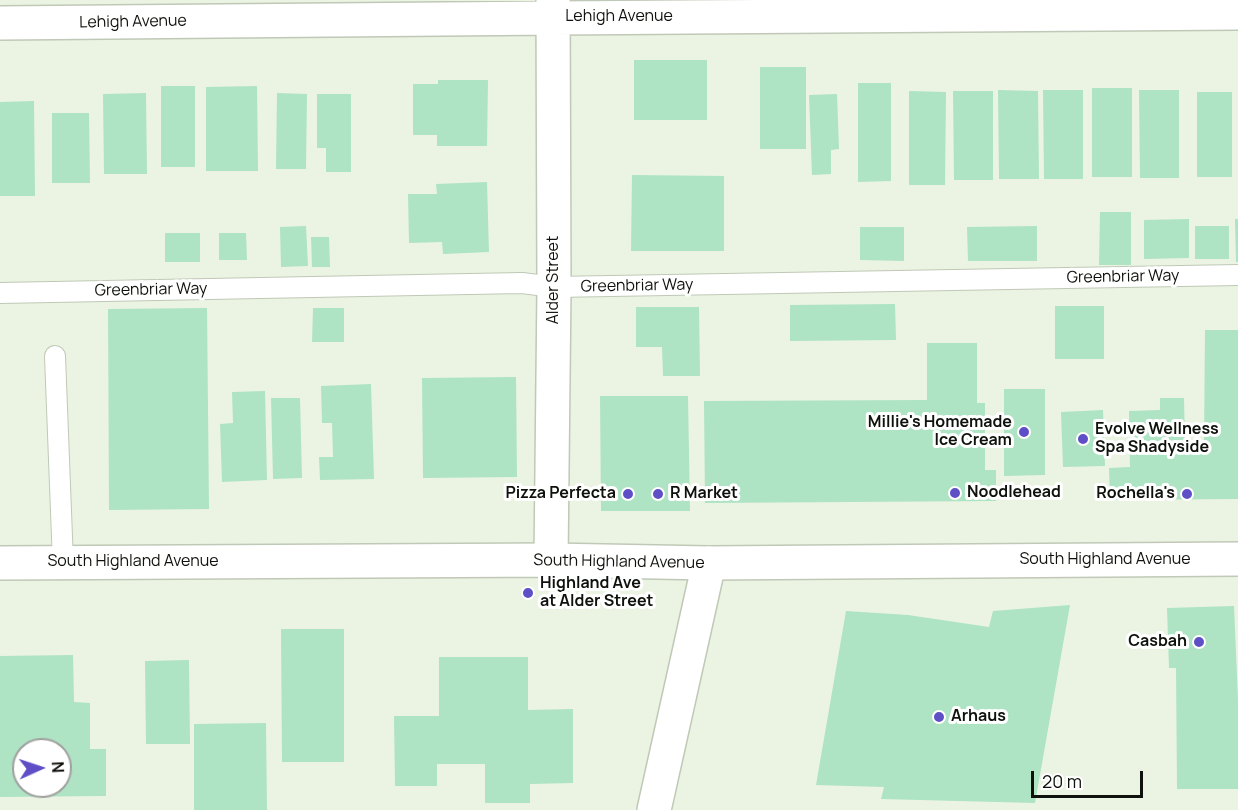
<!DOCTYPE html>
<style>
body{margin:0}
#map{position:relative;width:1238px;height:810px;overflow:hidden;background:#ebf4e2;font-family:Manrope,sans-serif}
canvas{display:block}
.north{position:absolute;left:12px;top:738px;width:60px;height:60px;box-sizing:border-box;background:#fff;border:2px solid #9fa09e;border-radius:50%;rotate:87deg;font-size:16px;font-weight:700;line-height:24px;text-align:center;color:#0f120c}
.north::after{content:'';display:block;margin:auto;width:21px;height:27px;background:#5e4fc7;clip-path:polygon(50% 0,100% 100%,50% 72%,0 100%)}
.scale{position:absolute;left:1031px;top:771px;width:112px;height:27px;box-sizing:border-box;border:3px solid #0f120c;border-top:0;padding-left:8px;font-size:18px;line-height:21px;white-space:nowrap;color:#0f120c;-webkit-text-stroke:4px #fff;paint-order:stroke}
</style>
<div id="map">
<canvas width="1238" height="810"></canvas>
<div class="north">N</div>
<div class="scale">20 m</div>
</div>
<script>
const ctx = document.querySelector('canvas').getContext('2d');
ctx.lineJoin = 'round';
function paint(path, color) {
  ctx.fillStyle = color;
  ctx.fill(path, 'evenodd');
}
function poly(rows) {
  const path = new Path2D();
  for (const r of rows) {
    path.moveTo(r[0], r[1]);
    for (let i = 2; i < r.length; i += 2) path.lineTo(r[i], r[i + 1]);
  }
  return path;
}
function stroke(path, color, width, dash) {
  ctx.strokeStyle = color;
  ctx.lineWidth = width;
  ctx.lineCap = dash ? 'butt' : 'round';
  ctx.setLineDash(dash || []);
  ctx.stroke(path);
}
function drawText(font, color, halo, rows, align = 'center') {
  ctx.font = font + ' Manrope,sans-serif';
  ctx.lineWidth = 6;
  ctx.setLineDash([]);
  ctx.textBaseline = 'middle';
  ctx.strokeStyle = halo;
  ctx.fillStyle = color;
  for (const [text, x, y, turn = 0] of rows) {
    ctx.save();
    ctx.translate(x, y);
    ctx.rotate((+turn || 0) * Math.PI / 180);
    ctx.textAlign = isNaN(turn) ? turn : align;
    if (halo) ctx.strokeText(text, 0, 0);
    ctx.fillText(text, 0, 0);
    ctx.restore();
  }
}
const building = poly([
 [634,60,707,60,707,120,634,120],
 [760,67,806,67,806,149,760,149],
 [438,80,488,80,487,146,437,146,437,135,413,135,413,84,438,84],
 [858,83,891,83,891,181,858,182],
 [161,86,195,86,195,167,161,167],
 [257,86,258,171,206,171,206,87],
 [1092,88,1132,88,1132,177,1092,177],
 [998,90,1038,91,1039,179,999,179],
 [1043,90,1083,90,1083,179,1044,179],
 [1139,90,1179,90,1179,178,1140,178],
 [909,91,946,92,945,185,909,185],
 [953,91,993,91,993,180,954,180],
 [1197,92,1232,92,1232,177,1197,177],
 [146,93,147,174,104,174,103,94],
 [277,93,307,94,306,169,276,169],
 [317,94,351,94,351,172,326,172,326,148,317,148],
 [837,94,839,149,831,150,831,174,812,175,809,95],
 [34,101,35,196,0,196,0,102],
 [52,113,89,113,90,183,52,183],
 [632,175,724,176,724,251,631,251],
 [487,182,489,252,443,254,442,242,409,243,408,194,437,194,436,184],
 [1100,212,1131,212,1131,265,1099,265],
 [1189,219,1189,258,1144,259,1144,220],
 [1235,219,1238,219,1238,262,1236,262],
 [306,226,308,266,281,267,280,227],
 [1037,226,1037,261,968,261,967,227],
 [1195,226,1229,226,1229,259,1195,259],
 [860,227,904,227,904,261,860,260],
 [165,233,200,233,200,262,165,262],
 [219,233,246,233,247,260,219,260],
 [311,237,329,237,330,267,312,267],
 [895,304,896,340,790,341,790,305],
 [1055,306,1104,306,1104,359,1055,359],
 [636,307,699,307,700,376,663,376,662,347,636,347],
 [207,308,209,509,109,510,108,309],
 [313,308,344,308,344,342,312,342],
 [1205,330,1238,330,1238,499,1110,500,1109,468,1130,467,1129,411,1160,410,1160,398,1184,398,1185,443,1204,443],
 [927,343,977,343,977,403,985,403,985,470,996,470,996,501,705,503,704,401,927,400],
 [516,377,517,477,423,478,422,378],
 [371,384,374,479,320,480,319,457,333,457,332,423,322,423,321,386],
 [1004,389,1045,389,1045,475,1004,476],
 [265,391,267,480,222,482,220,424,233,423,232,392],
 [600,396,688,396,690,511,601,511],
 [271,398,300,398,302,478,273,479],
 [1103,410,1105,466,1063,467,1061,412],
 [1070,605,1035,803,881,799,884,787,816,785,846,611,908,615,989,627,993,611],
 [1234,606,1238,700,1238,789,1177,789,1176,668,1169,668,1167,608],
 [281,629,344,629,344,762,282,762],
 [73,655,74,702,90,703,90,749,106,749,106,796,0,797,0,656],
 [24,750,60,750,60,786,24,786],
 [439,657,528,657,528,710,573,709,573,783,530,784,530,803,485,803,485,764,437,764,437,786,395,786,394,716,439,716],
 [189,660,190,744,146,744,145,661],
 [266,723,267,810,194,810,194,724]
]);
const lane = poly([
 [0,293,522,283,554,287,1238,275],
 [55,356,63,563]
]);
const street = poly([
 [0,23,554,18,1238,13],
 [551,560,554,287,553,0],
 [654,810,709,563]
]);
const secondary = poly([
 [0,563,551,560,709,563,1238,559]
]);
const markers = [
 [1024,432,6,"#5e4fc7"],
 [1083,439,6,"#5e4fc7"],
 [955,493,6,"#5e4fc7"],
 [628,494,6,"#5e4fc7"],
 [658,494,6,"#5e4fc7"],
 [1187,494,6,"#5e4fc7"],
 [528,593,6,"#5e4fc7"],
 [1199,642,6,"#5e4fc7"],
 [939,717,6,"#5e4fc7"]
];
const streetNames = [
 ["Lehigh Avenue",619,17],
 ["Lehigh Avenue",133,22,-1],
 ["Greenbriar Way",1123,277,-1],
 ["Alder Street",554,280,-90],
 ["Greenbriar Way",637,286,-1],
 ["Greenbriar Way",151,290,-1],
 ["South Highland Avenue",1105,560],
 ["South Highland Avenue",133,562],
 ["South Highland Avenue",619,562,1]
];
const poiNames = [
 ["Millie's Homemade",1012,423,"right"],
 ["Ice Cream",1012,441,"right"],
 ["Evolve Wellness",1095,430],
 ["Spa Shadyside",1095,448],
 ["Noodlehead",967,493],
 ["Pizza Perfecta",616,494,"right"],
 ["R Market",670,494],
 ["Rochella's",1175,494,"right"],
 ["Highland Ave",540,584],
 ["at Alder Street",540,602],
 ["Casbah",1187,642,"right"],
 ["Arhaus",951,717]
];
paint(building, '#aee3c4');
stroke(lane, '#c0c8b7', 22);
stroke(street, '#c0c8b7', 36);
stroke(secondary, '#c0c8b7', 36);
stroke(lane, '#fff', 20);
stroke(street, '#fff', 33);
stroke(secondary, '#fff', 33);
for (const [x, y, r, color] of markers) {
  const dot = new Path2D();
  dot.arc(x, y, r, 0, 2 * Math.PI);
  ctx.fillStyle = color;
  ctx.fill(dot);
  stroke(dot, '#fff', 2);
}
drawText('16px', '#0f120c', '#fff', streetNames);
drawText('bold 16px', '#0f120c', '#fff', poiNames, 'left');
</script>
